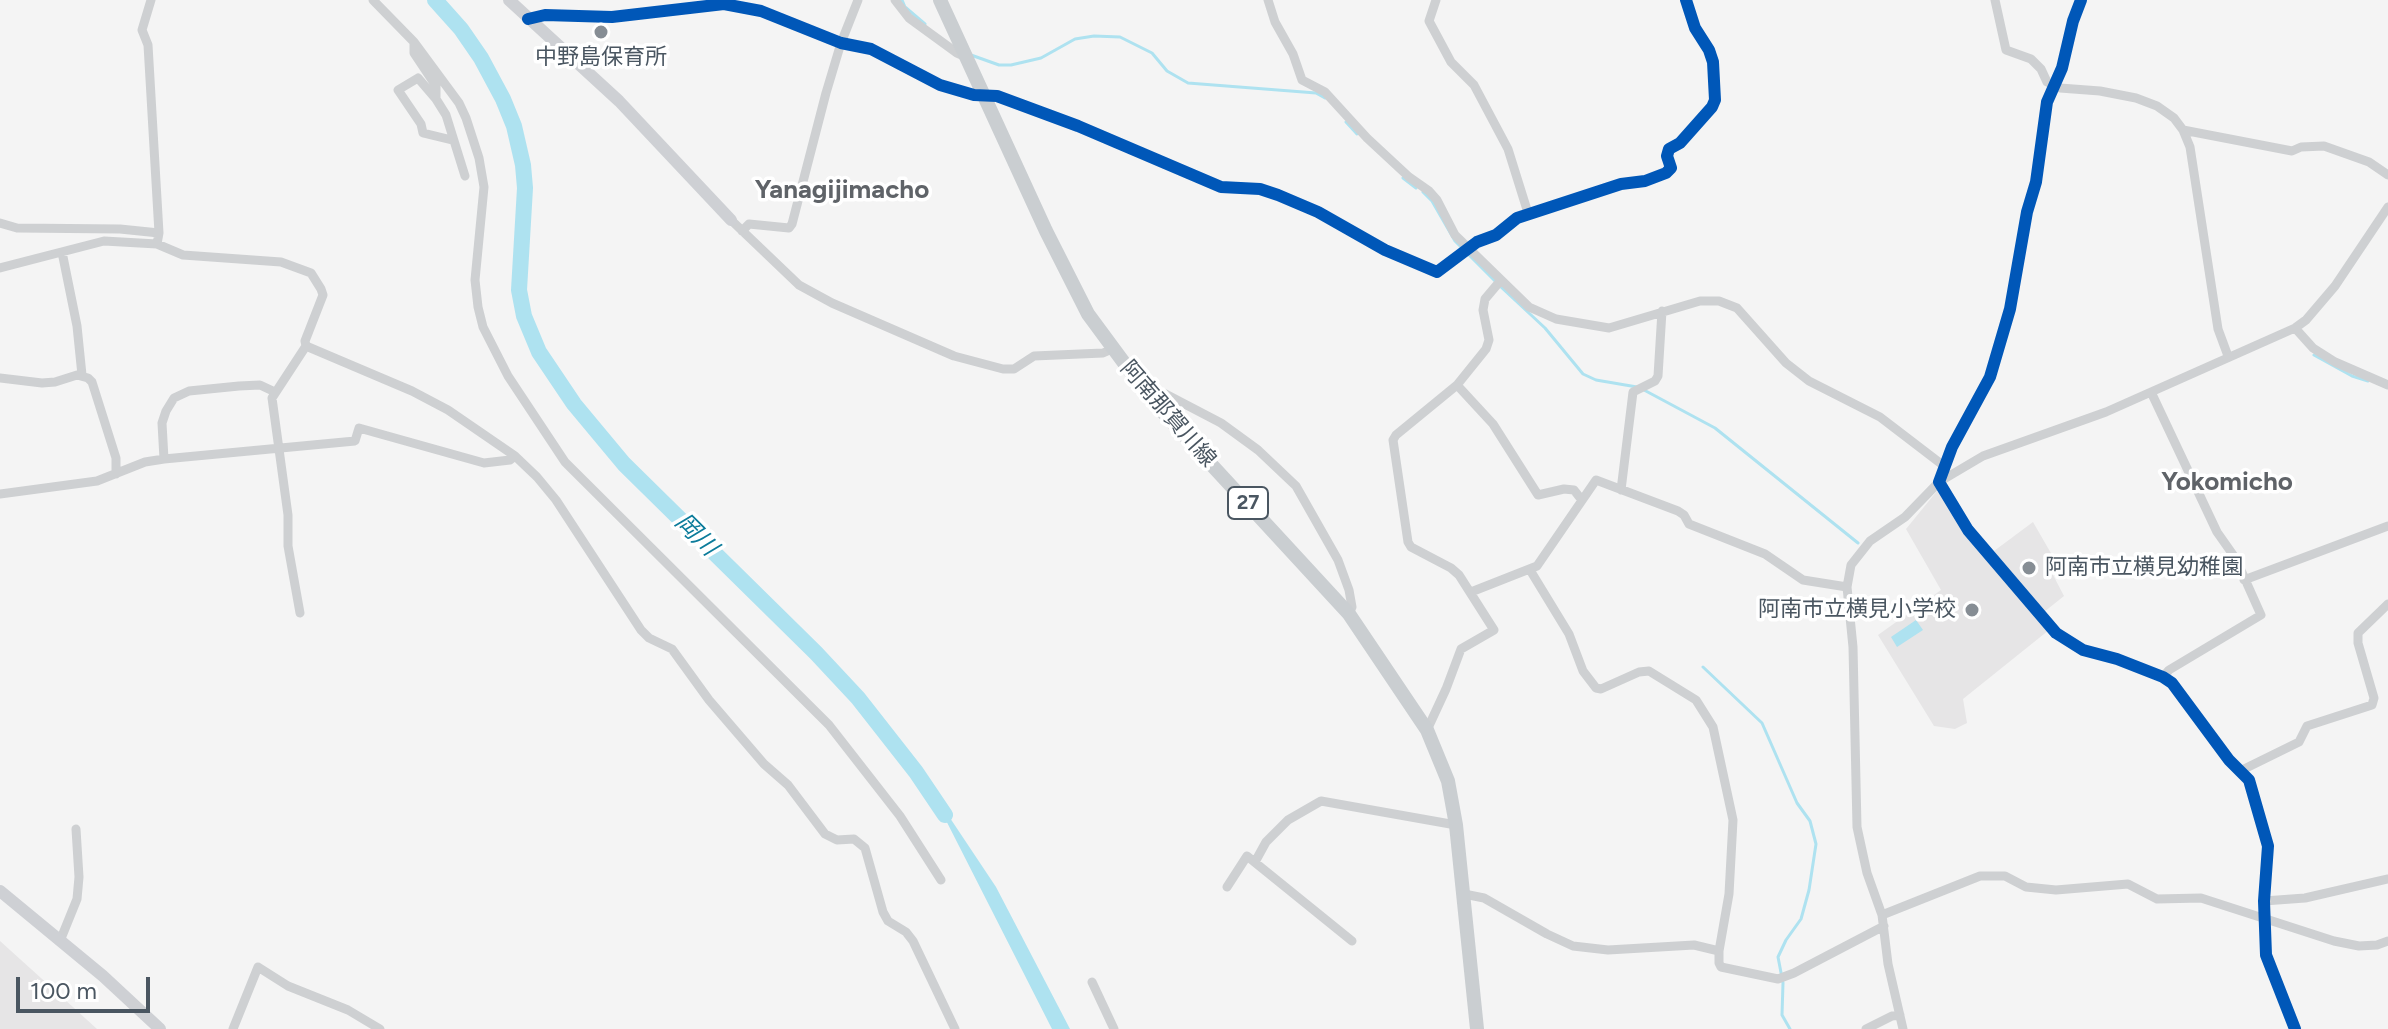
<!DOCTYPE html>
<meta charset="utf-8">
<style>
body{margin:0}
#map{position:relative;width:2388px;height:1029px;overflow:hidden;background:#f4f4f4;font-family:Figtree,sans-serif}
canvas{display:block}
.scale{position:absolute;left:16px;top:977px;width:134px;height:36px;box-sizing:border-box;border:4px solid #4a5661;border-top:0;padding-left:10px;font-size:24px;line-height:28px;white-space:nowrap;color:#4a5661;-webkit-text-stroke:6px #fff;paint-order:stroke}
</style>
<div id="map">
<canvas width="2388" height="1029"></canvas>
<div class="scale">100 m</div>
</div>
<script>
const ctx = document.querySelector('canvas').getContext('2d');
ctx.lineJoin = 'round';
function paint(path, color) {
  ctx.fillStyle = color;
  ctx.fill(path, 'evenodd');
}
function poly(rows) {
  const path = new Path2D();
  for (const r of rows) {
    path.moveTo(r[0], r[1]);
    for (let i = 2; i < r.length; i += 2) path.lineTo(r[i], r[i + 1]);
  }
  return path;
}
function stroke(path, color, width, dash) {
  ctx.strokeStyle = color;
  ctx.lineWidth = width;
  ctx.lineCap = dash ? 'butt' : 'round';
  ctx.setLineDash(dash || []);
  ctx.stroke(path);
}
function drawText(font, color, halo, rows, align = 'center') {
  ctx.font = font + ' Figtree,"Noto Sans JP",sans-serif';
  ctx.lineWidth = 7;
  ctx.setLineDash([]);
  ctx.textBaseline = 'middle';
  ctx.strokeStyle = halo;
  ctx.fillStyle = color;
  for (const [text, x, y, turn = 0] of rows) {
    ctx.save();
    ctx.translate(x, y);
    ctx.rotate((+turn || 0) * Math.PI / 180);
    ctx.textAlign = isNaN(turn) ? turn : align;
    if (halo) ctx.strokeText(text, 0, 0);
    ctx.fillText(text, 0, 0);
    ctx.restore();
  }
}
const education = poly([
 [1937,491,1943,496,1971,541,2049,630,1963,699,1967,723,1955,729,1934,726,1878,635,1941,590,1906,529],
 [2033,522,2052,555,2052,573,2064,596,2044,612,1994,551],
 [0,941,62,997,97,1029,0,1029]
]);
const water = poly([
 [1916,620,1923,630,1897,647,1891,637],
 [928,785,996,887,1070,1029,1052,1029]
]);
const stream = poly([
 [902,0,905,7,925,24],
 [971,55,999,65,1011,65,1041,58,1075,39,1094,36,1120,37,1152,53,1167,71,1188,83,1316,93,1325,98],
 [1346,122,1357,134],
 [1403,178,1416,188],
 [1423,192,1432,201,1455,241,1495,281],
 [1501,287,1545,328,1583,374,1596,380,1637,387],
 [2314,355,2352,376,2368,381],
 [1644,390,1715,428,1858,543],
 [1703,667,1762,723,1797,803,1810,821,1816,844,1809,890,1801,919,1786,940,1778,957,1783,983,1782,1015,1790,1029]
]);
const river = poly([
 [435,0,461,29,481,58,503,99,514,126,523,165,525,188,519,290,524,316,539,352,574,404,624,464,816,653,858,698,916,772,945,815]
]);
const street = poly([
 [373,0,414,42,459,103,466,118,479,158,484,187,475,280,478,307,483,327,508,376,565,462,829,725,900,816,941,880],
 [895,0,909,18,957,53,964,56],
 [1268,0,1275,22,1293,54,1302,80,1325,92,1367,138,1409,177,1429,191,1437,200,1455,235,1529,307,1556,319,1609,328,1700,301,1719,301,1737,308,1786,363,1809,381,1880,417,1944,466],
 [1436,0,1429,21,1451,62,1474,85,1508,149,1528,213],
 [1995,0,2006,50,2031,59,2041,69,2047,82,2060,88,2100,91,2136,98,2157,106,2174,118,2183,130,2190,147,2218,329,2228,356],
 [2081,0,2073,21,2062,68,2047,102,2036,182,2027,212,2010,309,1990,377,1952,447,1939,482,1968,530,2056,633,2083,650,2117,659,2163,677,2172,683,2229,760,2249,780,2268,846,2264,901,2266,955,2295,1029],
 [528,19,545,15,612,17,724,4,761,11,841,43,871,49,940,85,974,95,997,96,1078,126,1221,187,1260,189,1278,195,1318,212,1385,250,1437,272,1477,242,1496,235,1517,218,1621,184,1645,181,1666,173,1671,168,1667,156,1669,149,1680,143,1712,107,1715,100,1713,62,1709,50,1695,28,1686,0],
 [414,42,414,53,436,86,436,99,446,115,465,176],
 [436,99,418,78,398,90,421,124,423,133,452,140],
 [2183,130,2292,151,2301,147,2324,146,2369,162,2388,175],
 [731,220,799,285,832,303,954,356,1003,369,1014,369,1034,356,1103,353,1112,349],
 [0,223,17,228,120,229,159,233],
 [742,231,749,224,789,228,792,224,826,93,841,43,858,0],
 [157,244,183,255,281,262,311,273,321,289,323,295,305,341,306,346,272,398,288,515,288,546,300,613],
 [62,252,77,326,82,375],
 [0,268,104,241,157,244,159,233,148,45,142,30,151,0],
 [2295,328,2313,348,2335,362,2388,385],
 [306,346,412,391,448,410,515,456,537,477,556,500,641,630,649,638,672,649,709,700,764,764,788,785,825,834,837,840,854,839,865,848,883,912,888,921,906,932,913,941,955,1029],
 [0,378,42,383,55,382,77,375,88,378,92,382,116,458,116,474],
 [1457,385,1493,424,1538,495,1564,489,1574,490,1581,499],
 [1142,387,1154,388,1221,423,1258,450,1296,486,1338,560,1349,590,1352,607,1349,614],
 [2151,392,2217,532,2236,559,2261,615,2169,670,2163,677],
 [164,459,162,423,166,411,174,398,189,391,239,386,260,385,275,392],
 [1621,490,1633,392,1655,381,1658,376,1662,311],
 [0,494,97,481,145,462,164,459,355,441,359,428,484,463,510,460,515,456],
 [1530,570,1569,634,1583,671,1596,688,1601,689,1639,672,1649,671,1696,700,1713,727,1733,820,1729,894,1719,951],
 [2244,580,2388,526],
 [1471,592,1537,566,1596,480,1678,511,1684,515,1689,524,1765,554,1803,580,1847,587],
 [1427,730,1446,689,1461,649,1494,630,1459,575,1451,568,1411,547,1408,542,1393,440,1396,435,1457,385,1486,349,1489,340,1483,310,1485,299,1501,280],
 [2240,771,2299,742,2307,726,2372,705,2374,698,2358,643,2358,633,2388,604],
 [1255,862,1266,842,1288,820,1321,801,1456,825],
 [1227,887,1247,856,1352,941],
 [1464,894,1484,898,1547,934,1573,946,1608,950,1694,945,1719,951,1719,963,1721,967,1778,979,1794,973,1884,926],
 [2264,901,2305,898,2388,879],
 [1882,915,1980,876,2005,876,2026,887,2056,890,2128,884,2157,899,2201,898,2334,941,2359,946,2377,945,2388,941],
 [60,941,77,899,79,877,76,829],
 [1092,982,1114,1029],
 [233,1029,258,967,288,986,348,1010,380,1029],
 [1866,1029,1892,1016,1900,1015],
 [1903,1029,1888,964,1882,915,1867,873,1857,827,1853,647,1847,587,1851,565,1870,541,1905,517,1939,482,1983,456,2106,412,2295,328,2306,320,2335,286,2388,207]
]);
const secondary = poly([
 [509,0,619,101,731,220],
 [0,891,103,976,160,1029]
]);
const primary = poly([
 [940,0,1046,231,1088,314,1150,398,1349,614,1427,730,1448,781,1456,825,1477,1029]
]);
const cycleway = poly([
 [2081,0,2073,21,2062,68,2047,102,2036,182,2027,212,2010,309,1990,377,1952,447,1939,482,1968,530,2056,633,2083,650,2117,659,2163,677,2172,683,2229,760,2249,780,2268,846,2264,901,2266,955,2295,1029],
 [528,19,545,15,612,17,724,4,761,11,841,43,871,49,940,85,974,95,997,96,1078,126,1221,187,1260,189,1278,195,1318,212,1385,250,1437,272,1477,242,1496,235,1517,218,1621,184,1645,181,1666,173,1671,168,1667,156,1669,149,1680,143,1712,107,1715,100,1713,62,1709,50,1695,28,1686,0]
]);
const markers = [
 [601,32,8,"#868d94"],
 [2029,568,8,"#868d94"],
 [1972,610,8,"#868d94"]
];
const shields = [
 [1248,503,40]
];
const shieldNames = [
 ["27",1248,503]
];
const poiNames = [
 ["中野島保育所",601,58],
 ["阿南市立横見幼稚園",2045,568,"left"],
 ["阿南市立横見小学校",1956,610,"right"]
];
const streetNames = [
 ["阿南那賀川線",1168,414,49]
];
const waterNames = [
 ["岡川",696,535,45]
];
const quarterNames = [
 ["Yanagijimacho",842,190],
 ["Yokomicho",2227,482]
];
paint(education, '#e6e5e6');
paint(water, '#aee2f0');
stroke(stream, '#aee2f0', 3);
stroke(river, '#aee2f0', 16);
stroke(street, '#ced0d2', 9);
stroke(secondary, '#ced0d4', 12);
stroke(primary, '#caced1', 14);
stroke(cycleway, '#0057b8', 12);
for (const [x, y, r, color] of markers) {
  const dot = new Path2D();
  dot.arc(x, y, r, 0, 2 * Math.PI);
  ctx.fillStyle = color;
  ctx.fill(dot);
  stroke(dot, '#fff', 3);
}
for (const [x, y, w] of shields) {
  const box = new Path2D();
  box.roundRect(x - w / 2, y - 16, w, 32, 6);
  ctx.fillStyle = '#fff';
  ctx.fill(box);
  stroke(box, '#4a5661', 2);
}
drawText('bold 20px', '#4a5661', null, shieldNames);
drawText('22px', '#4a5661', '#fff', poiNames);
drawText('22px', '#4a5661', '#fff', streetNames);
drawText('italic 24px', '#0c7c9b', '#fff', waterNames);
drawText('bold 26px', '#5f6368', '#fff', quarterNames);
</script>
